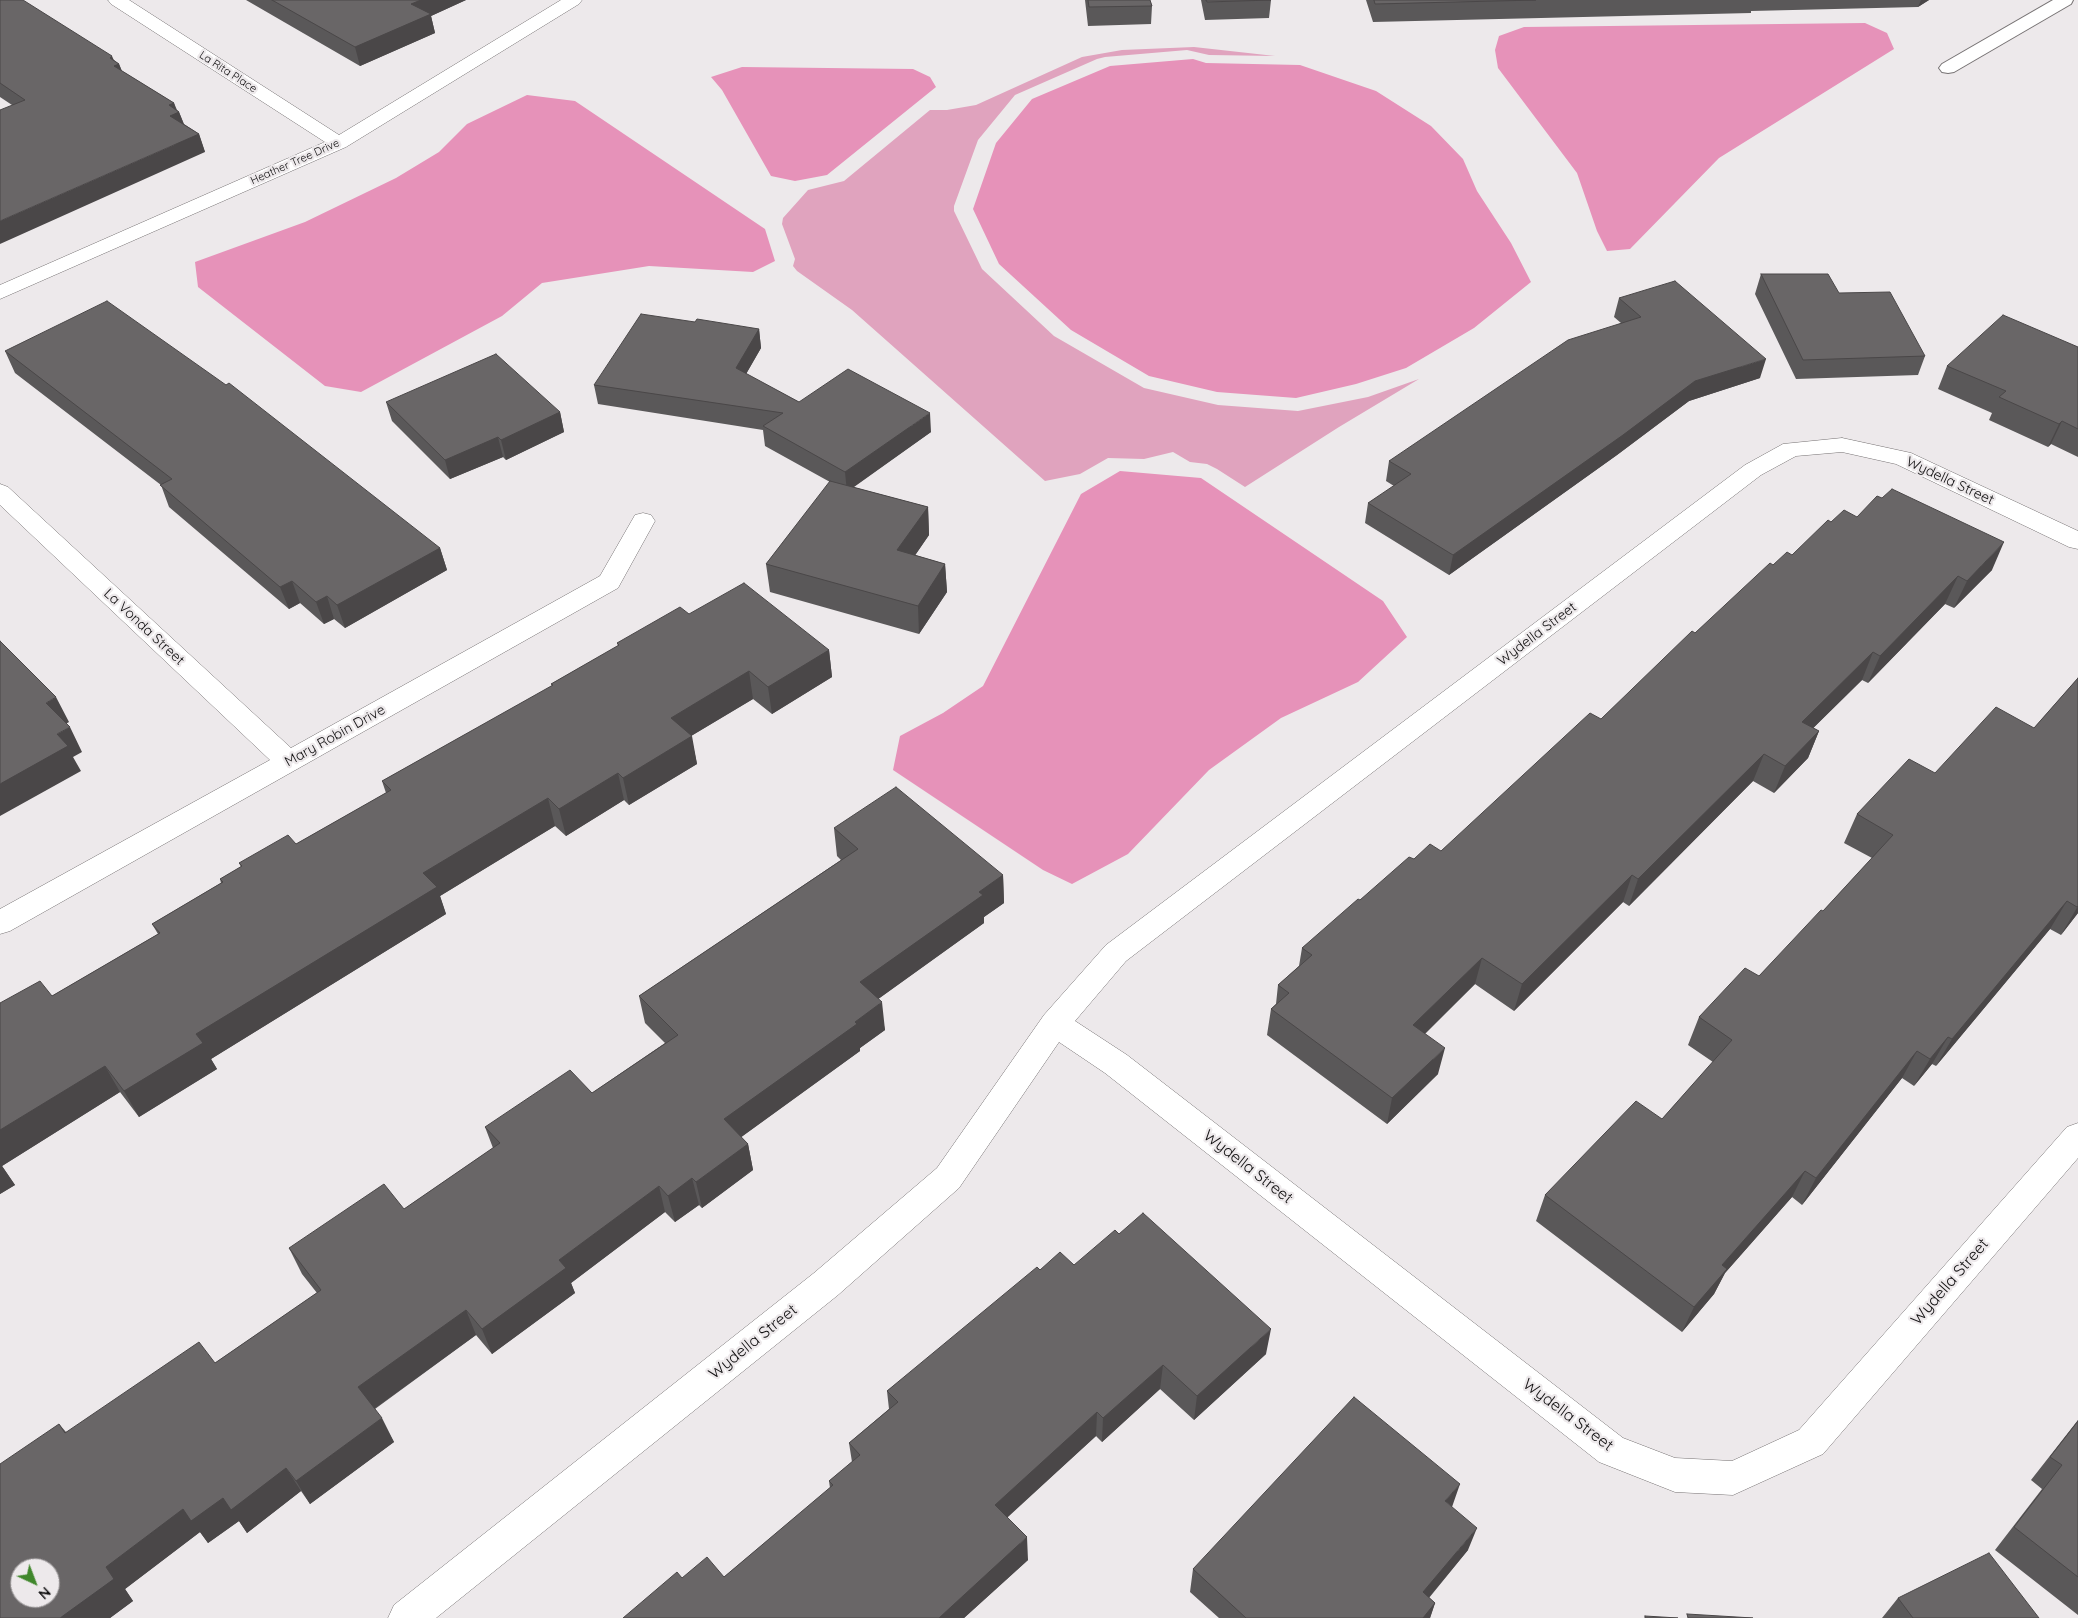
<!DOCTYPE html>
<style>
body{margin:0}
#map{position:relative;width:2078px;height:1618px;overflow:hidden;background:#ede9eb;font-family:Quicksand,sans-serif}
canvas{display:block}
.north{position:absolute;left:10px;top:1558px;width:50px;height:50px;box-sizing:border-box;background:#ede9eb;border:1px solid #959293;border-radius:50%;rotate:137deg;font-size:14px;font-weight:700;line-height:20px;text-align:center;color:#100f10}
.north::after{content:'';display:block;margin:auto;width:18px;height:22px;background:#40872c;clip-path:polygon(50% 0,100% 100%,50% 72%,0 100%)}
</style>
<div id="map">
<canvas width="2078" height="1618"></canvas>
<div class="north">N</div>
</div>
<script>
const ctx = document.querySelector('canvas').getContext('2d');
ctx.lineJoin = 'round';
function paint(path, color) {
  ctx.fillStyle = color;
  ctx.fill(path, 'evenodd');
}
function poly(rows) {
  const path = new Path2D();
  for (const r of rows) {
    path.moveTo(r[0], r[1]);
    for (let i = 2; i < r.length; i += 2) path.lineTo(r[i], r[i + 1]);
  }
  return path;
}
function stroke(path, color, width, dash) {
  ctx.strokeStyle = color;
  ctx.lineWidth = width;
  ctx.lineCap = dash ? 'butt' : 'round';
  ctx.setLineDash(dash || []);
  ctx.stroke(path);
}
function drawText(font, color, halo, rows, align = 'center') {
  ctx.font = font + ' Quicksand,sans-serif';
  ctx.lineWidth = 4.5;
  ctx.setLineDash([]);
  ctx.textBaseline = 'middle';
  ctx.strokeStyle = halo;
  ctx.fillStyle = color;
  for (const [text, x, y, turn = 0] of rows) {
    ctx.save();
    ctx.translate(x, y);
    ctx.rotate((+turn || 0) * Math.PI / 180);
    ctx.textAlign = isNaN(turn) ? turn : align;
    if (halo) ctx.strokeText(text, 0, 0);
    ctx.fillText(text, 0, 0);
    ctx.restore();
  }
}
const green = poly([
 [1194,47,1275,56,1209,55,1187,50,1105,57,1097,59,1015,95,978,140,954,206,954,211,982,269,1054,336,1144,388,1218,405,1298,411,1368,397,1419,379,1339,427,1245,487,1217,469,1207,464,1190,462,1173,452,1144,459,1108,458,1080,474,1045,481,852,310,797,271,793,266,795,259,782,224,783,218,808,190,844,181,930,110,947,110,976,105,1082,57,1122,50]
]);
const water = poly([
 [1865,23,1887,33,1894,49,1719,158,1630,249,1607,251,1597,231,1577,173,1498,68,1495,50,1499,36,1524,27],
 [1193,59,1206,63,1300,65,1376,91,1431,126,1463,159,1477,191,1511,243,1531,282,1474,328,1406,368,1356,384,1296,398,1217,392,1149,376,1071,330,999,264,973,209,996,143,1032,99,1110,66],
 [742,67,913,69,930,77,936,87,827,175,795,181,771,176,722,90,711,77],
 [527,95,575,101,765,229,775,261,753,272,649,266,542,283,502,316,361,392,325,386,198,287,195,262,305,222,396,178,439,152,467,124],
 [1120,471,1201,478,1383,601,1407,637,1358,682,1281,718,1209,770,1128,854,1072,884,1043,870,893,770,900,736,943,713,983,686,1081,494]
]);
const service = poly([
 [2053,0,2073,0,2071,4,1954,72,1948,73,1942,72,1939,68,1942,64,2053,0]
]);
const minor = poly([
 [108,0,129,0,339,135,561,0,582,0,579,4,346,147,0,299,0,285,325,142,111,4,108,0],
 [1842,438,1911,453,2078,531,2078,549,2069,547,1896,464,1842,452,1796,456,1761,475,1126,961,1075,1021,1127,1055,1623,1438,1675,1458,1732,1461,1799,1430,2067,1127,2078,1123,2078,1158,1823,1454,1733,1495,1675,1492,1599,1462,1105,1073,1059,1042,959,1188,838,1295,436,1618,388,1618,394,1605,814,1273,937,1168,1044,1015,1106,945,1745,465,1783,444,1842,438],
 [0,484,8,487,291,748,600,576,635,515,643,513,651,515,655,521,618,588,10,931,0,934,0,909,270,760,0,505,0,484]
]);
const wall = poly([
 [0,0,114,60,119,64,122,71,174,103,177,110,179,112,184,124,199,134,205,152,12,105,0,97],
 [246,0,466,0,431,16,435,33,360,66],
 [1085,0,1150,0,1152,6,1151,24,1088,26],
 [1201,0,1271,0,1269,18,1205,20],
 [1366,0,1929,0,1918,7,1751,11,1751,13,1373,22],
 [1761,274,1839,293,1925,356,1918,375,1796,379,1755,294],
 [1619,298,1760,378,1689,401,1617,455,1449,575,1365,523,1368,503,1394,486,1386,481,1389,461,1621,323,1614,317],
 [695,322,759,329,761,348,746,374,799,402,931,432,853,487,928,507,929,535,915,555,945,564,947,592,919,634,770,592,766,564,830,482,765,446,763,430,598,404,594,385],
 [2078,347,2078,457,2051,444,2048,447,1989,420,1992,413,1938,389,1947,366],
 [5,351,440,548,447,570,345,628,334,619,324,624,300,603,289,609,169,507,161,485,15,373],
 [386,402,560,412,564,432,506,460,503,457,450,479,392,421],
 [1857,517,1992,570,1954,608,1945,604,1868,683,1862,680,1813,728,1819,731,1808,758,1774,793,1753,781,1629,906,1623,902,1514,1011,1475,984,1425,1034,1438,1074,1387,1124,1267,1035,1271,1009,1276,1004,1278,985,1299,966,1302,948,1360,900,1414,859,1441,851,1601,719,1695,633,1773,565,1792,555,1831,522],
 [689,614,829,650,832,677,772,714,753,699,691,736,697,764,629,805,624,800,566,836,555,826,440,896,446,914,211,1059,217,1069,139,1117,120,1092,2,1166,15,1185,0,1194,0,1003,52,996,158,934,152,924,221,883,220,879,241,867,239,863,296,844,386,793,382,781,552,686,551,684,618,646,617,643],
 [2078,678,2078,913,2061,935,2050,929,1936,1066,1932,1064,1914,1086,1902,1078,1802,1205,1792,1197,1725,1273,1714,1294,1682,1332,1536,1221,1545,1195,1662,1119,1713,1062,1688,1045,1699,1017,1759,976,1823,911,1872,858,1844,843,1857,814,1935,773,2034,728],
 [834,828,1003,875,1004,903,984,917,984,923,878,999,885,1030,860,1048,860,1051,741,1137,748,1144,753,1170,702,1208,699,1205,675,1222,665,1212,571,1283,575,1293,492,1354,476,1335,375,1409,394,1442,310,1504,301,1491,247,1533,239,1521,208,1543,200,1532,125,1589,133,1601,110,1618,59,1424,66,1432,215,1363,317,1293,302,1274,289,1248,404,1209,493,1148,485,1127,592,1093,665,1043,645,1023,639,996,841,860,837,856],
 [1074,1265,1266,1354,1194,1420,1160,1389,1102,1442,1096,1436,1007,1517,1028,1560,964,1618,623,1618,682,1578,724,1577,830,1488,829,1481,852,1462,849,1443,889,1409,887,1391,1040,1270],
 [2078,1420,2078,1615,1995,1550,2042,1489,2031,1480],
 [1468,1550,1429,1598,1435,1603,1430,1618,1219,1618,1190,1592,1193,1569],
 [1898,1598,2039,1618,1882,1618]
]);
const shadedWall = poly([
 [421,0,466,0,431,16,435,33,360,66,355,47,411,4],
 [1921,0,1929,0,1918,7],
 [112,56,116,65,119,64,126,82,120,84,110,58],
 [174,103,177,113,179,112,186,130,170,116,169,105],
 [199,134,205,152,0,244,0,221],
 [759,329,761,348,738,388,736,368],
 [1766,359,1760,378,1689,401,1617,455,1449,575,1453,555,1695,381],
 [560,412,564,432,506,460,501,440],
 [930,413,931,432,847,492,845,472],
 [2062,421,2051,444,2048,447,2059,424],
 [498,437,503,457,450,479,445,460],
 [928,507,929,535,899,579,897,550],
 [2004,542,1992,570,1954,608,1967,581],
 [440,548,447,570,345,628,337,605],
 [945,564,947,592,919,634,918,606],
 [1958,576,1945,604,1868,683,1880,656],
 [292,581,300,603,289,609,280,587],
 [327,596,334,619,324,624,316,602],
 [829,650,832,677,772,714,768,687],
 [1873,652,1862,680,1792,749,1802,722],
 [749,671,753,699,676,745,671,718],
 [56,697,69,722,59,728,46,703],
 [70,727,82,752,73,757,81,771,0,816,0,784,57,734],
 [1819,731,1808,758,1774,793,1785,766],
 [692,736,697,764,629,805,623,778],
 [1764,754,1753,781,1629,906,1638,879],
 [618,773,624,800,566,836,559,809],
 [548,798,555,826,440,896,446,914,211,1059,217,1069,139,1117,124,1091,196,1034,423,873],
 [1003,875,1004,903,984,917,984,923,863,1010,860,982,979,892],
 [1632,875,1623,902,1514,1011,1522,984],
 [2067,901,2050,929,1936,1066,1952,1039],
 [2078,906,2078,913,2061,935],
 [1482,958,1475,984,1407,1051,1413,1025],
 [882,1002,885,1030,860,1048,860,1051,729,1146,724,1119],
 [1948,1037,1932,1064,1914,1086,1930,1059],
 [1445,1048,1438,1074,1387,1124,1392,1098],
 [1917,1051,1902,1078,1802,1205,1816,1178],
 [105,1066,120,1092,2,1166,15,1185,0,1194,0,1130],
 [748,1144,753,1170,702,1208,696,1182],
 [1805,1171,1792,1197,1725,1273,1714,1294,1682,1332,1694,1307,1722,1265],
 [692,1178,699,1205,675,1222,668,1196],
 [659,1186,665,1212,571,1283,575,1293,492,1354,482,1329,559,1260],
 [466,1310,476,1335,371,1411,358,1387],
 [1271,1329,1266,1354,1194,1420,1197,1396],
 [1163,1365,1160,1389,1102,1442,1103,1418],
 [1097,1412,1096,1436,996,1528,995,1505],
 [382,1418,394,1442,310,1504,296,1481],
 [286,1468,301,1491,247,1533,239,1521,208,1543,200,1532,125,1589,133,1601,110,1618,60,1618,106,1567,183,1509,223,1498],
 [1460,1484,1452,1507,1445,1501],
 [1477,1528,1468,1550,1415,1614,1423,1592],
 [1027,1537,1028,1560,964,1618,939,1618],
 [1435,1603,1430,1618,1423,1618]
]);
const building = poly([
 [0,0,23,0,112,56,110,58,119,64,114,66,174,103,169,105,179,112,170,116,199,134,0,221,0,110,25,100,0,83,0,0],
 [272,0,421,0,411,4,431,14,355,47,272,0],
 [1088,0,1150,0,1152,6,1089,7,1088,0],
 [1206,0,1271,0,1207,2,1206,0],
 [1374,0,1536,0,1375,4,1374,0],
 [1761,274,1828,274,1839,293,1890,292,1925,356,1803,360,1761,274],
 [1675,281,1766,359,1695,381,1623,435,1453,555,1368,503,1411,474,1389,461,1568,340,1641,317,1619,298,1675,281],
 [107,301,226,385,229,383,440,548,337,605,327,596,316,602,292,581,280,587,160,485,172,479,5,351,107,301],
 [641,314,695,322,697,319,759,329,736,368,799,402,848,369,930,413,845,472,763,426,783,413,594,385,641,314],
 [2003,315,2078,347,2078,429,2062,421,2059,424,1999,397,2006,391,1947,366,2003,315],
 [496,354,560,412,501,440,498,437,445,460,386,402,496,354],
 [830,481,928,507,897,550,945,564,918,606,766,564,830,481],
 [1892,489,2004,542,1967,581,1958,576,1880,656,1873,652,1802,722,1819,731,1785,766,1764,754,1638,879,1632,875,1522,984,1482,958,1413,1025,1445,1048,1392,1098,1271,1009,1289,993,1278,985,1312,955,1302,948,1358,899,1360,900,1409,857,1414,859,1430,844,1441,851,1590,713,1601,719,1692,631,1695,633,1770,563,1773,565,1787,552,1792,555,1828,520,1831,522,1844,510,1857,517,1877,496,1882,498,1892,489],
 [744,583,829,650,768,687,749,671,671,718,692,736,623,778,618,773,559,809,548,798,423,873,437,887,196,1034,203,1043,124,1091,105,1066,0,1130,0,1003,40,981,52,996,160,933,152,924,223,882,220,879,242,866,239,863,288,835,296,844,391,790,382,781,553,685,551,684,619,645,617,643,680,607,689,614,744,583],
 [0,641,56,697,46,703,70,727,57,734,68,746,0,784,0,641],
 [2078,678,2078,906,2077,907,2067,901,1952,1039,1948,1037,1930,1059,1917,1051,1816,1178,1805,1171,1722,1265,1727,1269,1694,1307,1545,1195,1636,1101,1662,1119,1732,1040,1699,1017,1745,968,1759,976,1821,910,1823,911,1893,835,1857,814,1909,759,1935,773,1996,707,2034,728,2078,678],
 [896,787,1003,875,979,892,983,895,860,982,882,1002,855,1022,857,1024,724,1119,748,1144,696,1182,692,1178,668,1196,659,1186,559,1260,566,1268,482,1329,466,1310,358,1387,382,1418,296,1481,286,1468,231,1510,223,1498,191,1521,183,1509,106,1567,114,1579,60,1618,0,1618,0,1464,59,1424,65,1433,199,1342,215,1363,321,1290,289,1248,384,1184,404,1209,500,1143,485,1127,570,1070,592,1093,678,1035,639,996,858,849,834,828,896,787],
 [20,1568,50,1568,50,1598,20,1598,20,1568],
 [1143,1213,1271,1329,1197,1396,1163,1365,1103,1418,1097,1412,995,1505,1027,1537,939,1618,623,1618,677,1572,682,1578,707,1557,724,1577,833,1485,829,1481,860,1455,849,1443,898,1402,887,1391,1037,1267,1040,1270,1060,1252,1074,1265,1115,1230,1119,1234,1143,1213],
 [1354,1397,1460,1484,1445,1501,1477,1528,1423,1592,1435,1603,1423,1618,1246,1618,1193,1569,1354,1397],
 [2078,1421,2078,1577,2014,1527,2062,1465,2050,1457,2078,1421],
 [1989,1553,2039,1618,1913,1618,1898,1598,1989,1553],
 [1687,1614,1753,1618,1688,1618,1687,1614],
 [1645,1616,1678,1618,1645,1618,1645,1616]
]);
const farStreetnames = [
 ["La Rita Place",228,72,33],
 ["Heather Tree Drive",295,162,-24]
];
const streetNames = [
 ["Wydella Street",1950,481,25],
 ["La Vonda Street",144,627,43],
 ["Wydella Street",1537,634,-37],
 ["Mary Robin Drive",335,736,-29]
];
const nearStreetnames = [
 ["Wydella Street",1248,1167,38],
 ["Wydella Street",1950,1282,-49],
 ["Wydella Street",753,1342,-39],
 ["Wydella Street",1568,1415,37]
];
paint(green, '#e0a3be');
paint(water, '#e692b9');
stroke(service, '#767273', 2);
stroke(minor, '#767273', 1);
paint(service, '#fff');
paint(minor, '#fff');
paint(wall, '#5a5859');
paint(shadedWall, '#4a4748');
paint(building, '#696667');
stroke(building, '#4a4748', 1);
drawText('11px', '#100f10', '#ede9eb', farStreetnames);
drawText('14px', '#100f10', '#ede9eb', streetNames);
drawText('16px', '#100f10', '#ede9eb', nearStreetnames);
</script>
